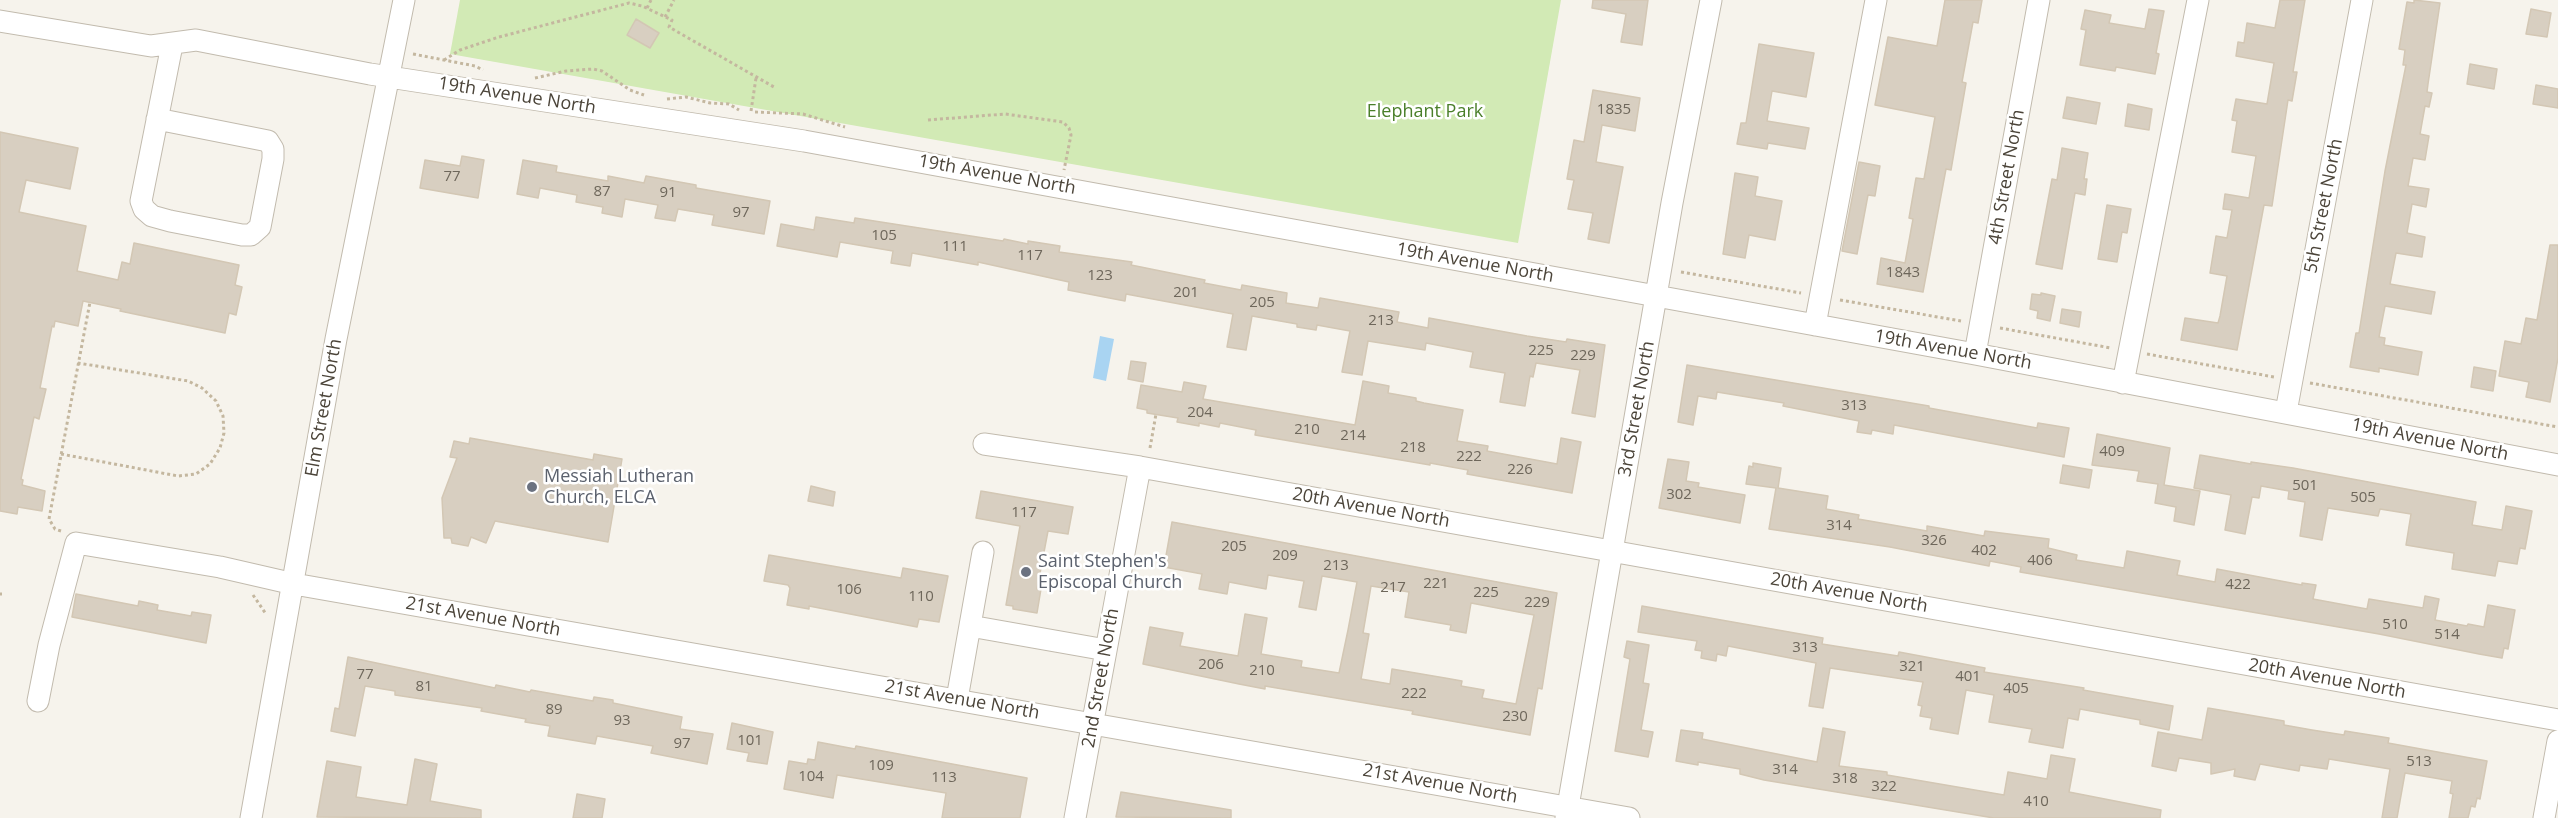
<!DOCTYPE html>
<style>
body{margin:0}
canvas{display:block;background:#f6f3ec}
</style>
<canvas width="2558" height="818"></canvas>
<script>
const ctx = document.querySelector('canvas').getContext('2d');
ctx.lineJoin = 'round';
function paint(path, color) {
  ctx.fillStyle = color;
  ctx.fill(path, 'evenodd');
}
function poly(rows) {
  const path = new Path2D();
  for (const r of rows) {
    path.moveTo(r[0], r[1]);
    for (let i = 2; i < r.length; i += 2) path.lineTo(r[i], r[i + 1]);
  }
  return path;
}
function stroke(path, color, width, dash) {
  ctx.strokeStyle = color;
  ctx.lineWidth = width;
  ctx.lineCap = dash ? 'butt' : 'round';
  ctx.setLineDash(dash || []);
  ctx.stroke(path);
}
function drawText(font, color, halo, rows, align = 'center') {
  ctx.font = font + ' "Open Sans",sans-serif';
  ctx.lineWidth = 5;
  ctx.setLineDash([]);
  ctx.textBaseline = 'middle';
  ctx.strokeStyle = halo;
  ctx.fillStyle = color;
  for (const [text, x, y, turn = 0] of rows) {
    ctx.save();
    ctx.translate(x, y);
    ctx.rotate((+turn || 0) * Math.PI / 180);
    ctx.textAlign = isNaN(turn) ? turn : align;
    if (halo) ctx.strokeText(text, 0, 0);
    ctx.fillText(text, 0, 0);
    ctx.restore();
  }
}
const green = poly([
 [460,0,1561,0,1518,243,450,54]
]);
const water = poly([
 [1100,336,1114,339,1106,381,1093,378]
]);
const building = poly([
 [1593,0,1648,0,1642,45,1621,42,1626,14,1592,8,1593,0],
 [1945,0,1982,0,1978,23,1973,22,1962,82,1966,83,1951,170,1946,169,1923,292,1877,284,1881,258,1905,263,1913,219,1909,218,1916,178,1924,179,1935,117,1875,105,1888,37,1937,46,1945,0],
 [2280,0,2305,0,2293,72,2297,72,2292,101,2288,100,2272,206,2264,205,2237,350,2181,340,2185,318,2218,323,2220,316,2227,276,2210,273,2216,236,2227,238,2232,210,2223,209,2225,194,2249,198,2256,156,2232,152,2237,121,2232,120,2236,99,2267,104,2274,63,2236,56,2238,42,2244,43,2247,23,2275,28,2280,0],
 [2414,0,2440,3,2428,84,2427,92,2432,93,2429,107,2425,106,2420,134,2429,136,2425,160,2413,158,2408,186,2429,189,2426,207,2412,204,2407,233,2425,237,2422,257,2396,253,2390,284,2435,292,2431,314,2385,306,2379,337,2385,338,2384,345,2422,352,2418,375,2379,368,2379,372,2350,367,2356,333,2359,333,2385,171,2406,65,2403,65,2405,50,2399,49,2407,2,2414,3,2414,0],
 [2149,9,2164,11,2156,53,2159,54,2155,74,2116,67,2115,71,2080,65,2086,30,2081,29,2085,10,2111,15,2109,23,2145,29,2149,9],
 [2531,9,2551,13,2547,37,2526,34,2531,9],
 [636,19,659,33,650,48,627,35,636,19],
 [1759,44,1814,53,1806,97,1772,91,1767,121,1809,128,1805,149,1768,143,1767,149,1737,144,1741,123,1746,123,1759,44],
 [2470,64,2497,69,2494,89,2467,84,2470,64],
 [2536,85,2558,89,2558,108,2533,104,2536,85],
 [1593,90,1640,98,1635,131,1602,125,1596,162,1623,167,1609,243,1588,239,1593,213,1568,209,1574,180,1567,179,1574,140,1584,142,1593,90],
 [2067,97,2100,103,2096,124,2063,118,2067,97],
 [2128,104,2152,109,2149,130,2125,126,2128,104],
 [0,132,78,148,70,189,26,180,19,212,86,226,77,271,118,280,122,262,130,264,134,243,239,265,235,285,242,287,236,315,229,313,225,333,120,311,121,309,83,301,78,326,55,321,54,327,52,326,40,388,46,389,39,419,34,417,21,479,23,480,22,485,45,491,42,511,18,507,17,514,0,511,0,132],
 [2062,148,2088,153,2084,179,2087,179,2085,195,2075,193,2062,269,2036,264,2052,179,2057,180,2062,148],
 [462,156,484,160,478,198,420,188,425,160,460,166,462,156],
 [523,160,557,166,556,172,608,181,608,176,644,183,646,176,696,185,696,188,770,201,764,234,712,225,714,215,678,209,675,221,655,218,658,205,625,199,622,217,602,213,603,207,576,202,577,195,540,188,538,198,517,194,523,160],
 [1859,162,1880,166,1875,196,1868,195,1857,254,1842,251,1859,162],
 [1735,173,1758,177,1755,196,1782,201,1775,240,1749,235,1745,258,1723,254,1735,173],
 [2107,205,2131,209,2127,233,2122,232,2117,262,2098,259,2107,205],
 [816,217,854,223,855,218,1003,241,1004,239,1028,244,1028,241,1060,246,1059,252,1132,262,1131,265,1205,280,1204,283,1241,290,1242,285,1287,293,1286,303,1318,308,1320,298,1399,312,1397,322,1428,328,1429,318,1527,336,1566,342,1567,339,1605,345,1595,417,1572,413,1580,370,1536,363,1533,377,1530,376,1525,406,1500,402,1505,373,1470,367,1473,352,1426,343,1425,350,1368,341,1362,375,1342,372,1350,331,1317,325,1316,330,1297,327,1297,324,1252,316,1246,350,1227,347,1233,314,1126,294,1125,301,1068,290,1069,282,978,262,978,265,912,253,910,266,891,263,893,251,840,242,837,257,777,246,781,224,814,230,816,217],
 [2550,245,2558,245,2558,358,2550,402,2526,397,2529,382,2499,376,2505,341,2521,344,2526,318,2537,320,2550,245],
 [2041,293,2055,296,2050,321,2037,318,2038,311,2030,309,2032,294,2041,295,2041,293],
 [2062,309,2081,312,2079,327,2060,323,2062,309],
 [1131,361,1146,363,1143,382,1128,379,1131,361],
 [1687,365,1929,406,1929,408,2037,428,2038,423,2069,428,2064,457,1894,425,1893,434,1872,430,1871,434,1857,432,1859,421,1783,406,1784,403,1717,392,1716,399,1698,396,1693,425,1678,422,1687,365],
 [2474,367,2496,371,2493,391,2471,387,2474,367],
 [1363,381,1389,386,1388,393,1416,398,1416,401,1424,403,1463,410,1457,441,1488,446,1487,451,1557,464,1561,438,1581,442,1572,493,1467,474,1468,470,1430,463,1430,465,1255,435,1256,430,1220,423,1219,427,1199,423,1199,426,1177,422,1178,418,1147,413,1147,410,1137,408,1141,385,1182,392,1184,382,1206,386,1203,399,1355,425,1363,381],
 [2097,434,2170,448,2164,485,2200,491,2194,525,2174,521,2176,507,2155,503,2158,484,2137,481,2139,471,2092,465,2097,434],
 [470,438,593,460,594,454,622,459,608,542,495,521,486,543,471,537,468,546,452,543,451,538,444,538,442,498,457,458,450,457,454,441,469,444,470,438],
 [2200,455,2251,464,2251,462,2293,468,2476,502,2472,525,2502,530,2506,506,2532,511,2525,549,2520,548,2517,564,2498,561,2495,576,2452,569,2454,553,2406,545,2411,514,2380,509,2378,516,2328,508,2322,540,2300,536,2305,502,2288,499,2289,491,2261,486,2259,498,2252,497,2245,534,2225,530,2231,495,2194,488,2200,455],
 [1668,459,1689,462,1686,481,1699,483,1698,487,1745,495,1740,523,1659,508,1668,459],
 [1753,463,1781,468,1778,488,1828,496,1826,509,1859,515,1858,519,1927,531,1927,526,1984,536,1985,531,2049,539,2048,548,2077,555,2076,560,2124,568,2127,551,2180,561,2177,575,2215,582,2217,569,2302,585,2302,583,2316,585,2313,599,2367,609,2369,599,2423,608,2425,596,2439,599,2435,620,2467,626,2468,624,2484,627,2488,605,2515,610,2508,649,2504,648,2502,658,2479,654,2379,634,2020,572,2021,567,1990,561,1989,566,1890,547,1769,529,1776,488,1746,484,1749,466,1753,467,1753,463],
 [2063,465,2092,470,2089,488,2060,483,2063,465],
 [811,486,835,492,833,506,808,501,811,486],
 [981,491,1073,507,1068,534,1048,531,1037,589,1041,589,1037,613,1013,609,1013,606,1006,605,1020,526,976,518,981,491],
 [1172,522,1557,593,1542,689,1538,688,1530,735,1412,714,1413,711,1377,705,1265,686,1265,689,1239,684,1143,664,1150,627,1183,633,1180,646,1238,656,1245,614,1267,618,1261,654,1302,661,1301,667,1339,673,1348,630,1357,582,1322,576,1316,610,1299,607,1304,581,1268,575,1266,589,1229,582,1227,594,1199,589,1202,574,1164,567,1172,522],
 [1371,586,1409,592,1405,617,1451,625,1450,630,1466,633,1471,603,1534,615,1516,704,1482,698,1484,690,1461,686,1462,681,1445,678,1392,669,1390,684,1361,679,1369,634,1363,633,1371,586],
 [769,555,901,578,903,568,948,576,939,622,919,619,917,627,809,606,809,609,787,605,790,588,788,585,764,581,769,555],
 [76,594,138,606,139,601,158,605,157,610,191,616,192,612,211,615,206,643,72,617,76,594],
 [1642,606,1823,638,1822,644,1898,656,1899,652,1931,658,1985,668,1984,672,2084,688,2083,690,2173,706,2169,730,2140,724,2140,720,2080,709,2078,720,2068,718,2063,748,2029,742,2032,729,1989,722,1994,695,1966,690,1958,734,1930,729,1932,718,1920,716,1922,706,1918,705,1923,682,1830,668,1823,708,1809,706,1816,663,1728,646,1726,656,1717,654,1716,661,1701,658,1702,651,1695,650,1697,641,1638,632,1642,606],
 [1627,641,1649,645,1643,683,1649,684,1641,730,1653,732,1648,757,1615,751,1630,659,1624,657,1627,641],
 [348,657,495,688,496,685,530,692,531,690,593,701,594,697,613,700,613,703,682,717,680,729,713,734,707,764,651,753,653,746,597,736,595,744,548,736,550,726,525,722,526,719,481,711,482,708,395,695,395,691,365,686,355,736,331,731,335,708,339,709,348,657],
 [2208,708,2284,721,2284,725,2312,730,2344,735,2345,731,2389,738,2388,743,2487,761,2480,799,2477,798,2475,807,2471,806,2468,818,2449,818,2453,794,2450,793,2452,781,2405,773,2397,818,2382,818,2390,769,2329,759,2327,769,2300,765,2299,771,2260,764,2255,780,2234,776,2235,769,2211,774,2211,763,2179,758,2176,771,2152,766,2158,732,2202,740,2208,708],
 [732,723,773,732,767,764,747,761,749,753,727,749,732,723],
 [1823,728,1845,732,1839,766,1887,772,1887,775,2004,795,2008,772,2047,779,2051,755,2075,759,2069,792,2161,810,2160,818,1994,818,1764,780,1740,774,1740,769,1698,762,1698,765,1676,761,1681,730,1703,733,1702,739,1817,762,1823,728],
 [818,742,855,749,856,746,1027,778,1020,818,942,818,946,793,837,775,833,798,784,789,789,761,807,764,808,759,815,760,818,742],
 [415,759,437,764,430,801,481,810,481,818,317,817,327,761,361,767,356,797,407,805,415,759],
 [1121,792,1231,810,1231,818,1116,817,1121,792],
 [577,794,605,799,602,818,573,818,577,794]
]);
const path = poly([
 [647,8,651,0],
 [665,17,674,0],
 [413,54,475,66,483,70],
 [444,60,460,50,499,37,629,3,642,6,672,20,669,27,774,87],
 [535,78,566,71,593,69,602,71,630,90,644,95],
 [667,99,686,97,710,103,729,104,739,110],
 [751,111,756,78],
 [755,112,803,114,845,127],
 [928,120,1005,114,1063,122,1069,128,1071,135,1064,170],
 [1681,272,1801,293],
 [1840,300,1961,321],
 [2000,328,2111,348],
 [2147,354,2274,377],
 [2310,383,2558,427],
 [1150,448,1156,414],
 [61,454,178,476,196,474,210,464,220,448,224,433,223,416,216,401,202,388,188,381,78,363],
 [61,531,55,529,49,519,90,302],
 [0,594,2,594],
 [253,595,266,614]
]);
const minor = poly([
 [0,21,151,46,196,40,370,74,804,141,1975,354,2558,465],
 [157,119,268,141,273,149,273,159,260,227,251,235,242,235,170,221,152,216,144,209,141,201,172,45],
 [1815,325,1876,0],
 [1975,354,2039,0],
 [2123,383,2198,0],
 [2286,412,2362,0],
 [984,444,1140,467,2558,720],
 [970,626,1106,650],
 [957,699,983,552],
 [38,701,49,645,76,543,220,567,294,584,1629,818],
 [251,818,336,339,404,0],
 [1075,818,1140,467],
 [1566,818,1672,203,1711,0],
 [2544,818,2558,741]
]);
const markers = [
 [532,487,6,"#6b7280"],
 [1026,572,6,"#6b7280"]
];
const numberNames = [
 ["1835",1614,110],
 ["77",452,177],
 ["87",602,192],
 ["91",668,193],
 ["97",741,213],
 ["105",884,236],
 ["111",955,247],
 ["117",1030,256],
 ["1843",1903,273],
 ["123",1100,276],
 ["201",1186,293],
 ["205",1262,303],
 ["213",1381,321],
 ["225",1541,351],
 ["229",1583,356],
 ["313",1854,406],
 ["204",1200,413],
 ["210",1307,430],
 ["214",1353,436],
 ["218",1413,448],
 ["409",2112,452],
 ["222",1469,457],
 ["226",1520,470],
 ["501",2305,486],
 ["302",1679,495],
 ["505",2363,498],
 ["117",1024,513],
 ["314",1839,526],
 ["326",1934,541],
 ["205",1234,547],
 ["402",1984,551],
 ["209",1285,556],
 ["406",2040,561],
 ["213",1336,566],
 ["221",1436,584],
 ["422",2238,585],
 ["217",1393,588],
 ["106",849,590],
 ["225",1486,593],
 ["110",921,597],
 ["229",1537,603],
 ["510",2395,625],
 ["514",2447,635],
 ["313",1805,648],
 ["206",1211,665],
 ["321",1912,667],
 ["210",1262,671],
 ["77",365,675],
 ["401",1968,677],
 ["81",424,687],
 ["405",2016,689],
 ["222",1414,694],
 ["89",554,710],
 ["230",1515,717],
 ["93",622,721],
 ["101",750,741],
 ["97",682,744],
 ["513",2419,762],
 ["109",881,766],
 ["314",1785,770],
 ["104",811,777],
 ["113",944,778],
 ["318",1845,779],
 ["322",1884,787],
 ["410",2036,802]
];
const streetNames = [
 ["19th Avenue North",517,96,9],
 ["19th Avenue North",997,175,10],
 ["4th Street North",2007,177,-80],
 ["5th Street North",2324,206,-79],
 ["19th Avenue North",1475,263,10],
 ["19th Avenue North",1953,350,10],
 ["Elm Street North",324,408,-80],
 ["3rd Street North",1637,409,-80],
 ["19th Avenue North",2430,440,11],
 ["20th Avenue North",1371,508,10],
 ["20th Avenue North",1849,593,10],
 ["21st Avenue North",483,617,10],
 ["2nd Street North",1101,678,-80],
 ["20th Avenue North",2327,679,10],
 ["21st Avenue North",962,700,10],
 ["21st Avenue North",1440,784,10]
];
const parkNames = [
 ["Elephant Park",1425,112]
];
const worshipNames = [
 ["Messiah Lutheran",544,477],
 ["Church, ELCA",544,498],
 ["Saint Stephen's",1038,562],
 ["Episcopal Church",1038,583]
];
paint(green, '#d2eab5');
paint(water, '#a9d4f2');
paint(building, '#d8cfc1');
stroke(building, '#d3c7b4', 1.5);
stroke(minor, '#c2bbae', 23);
stroke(path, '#c4b79f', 3, [3, 3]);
stroke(minor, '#fff', 21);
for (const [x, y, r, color] of markers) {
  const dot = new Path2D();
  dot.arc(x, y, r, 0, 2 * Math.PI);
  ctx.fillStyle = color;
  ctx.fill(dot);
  stroke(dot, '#fff', 2);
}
drawText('15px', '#6e675b', null, numberNames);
drawText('18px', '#4b4439', '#fff', streetNames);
drawText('18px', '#4a7f2a', '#fff', parkNames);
drawText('18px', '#5b616d', '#fff', worshipNames, 'left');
</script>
